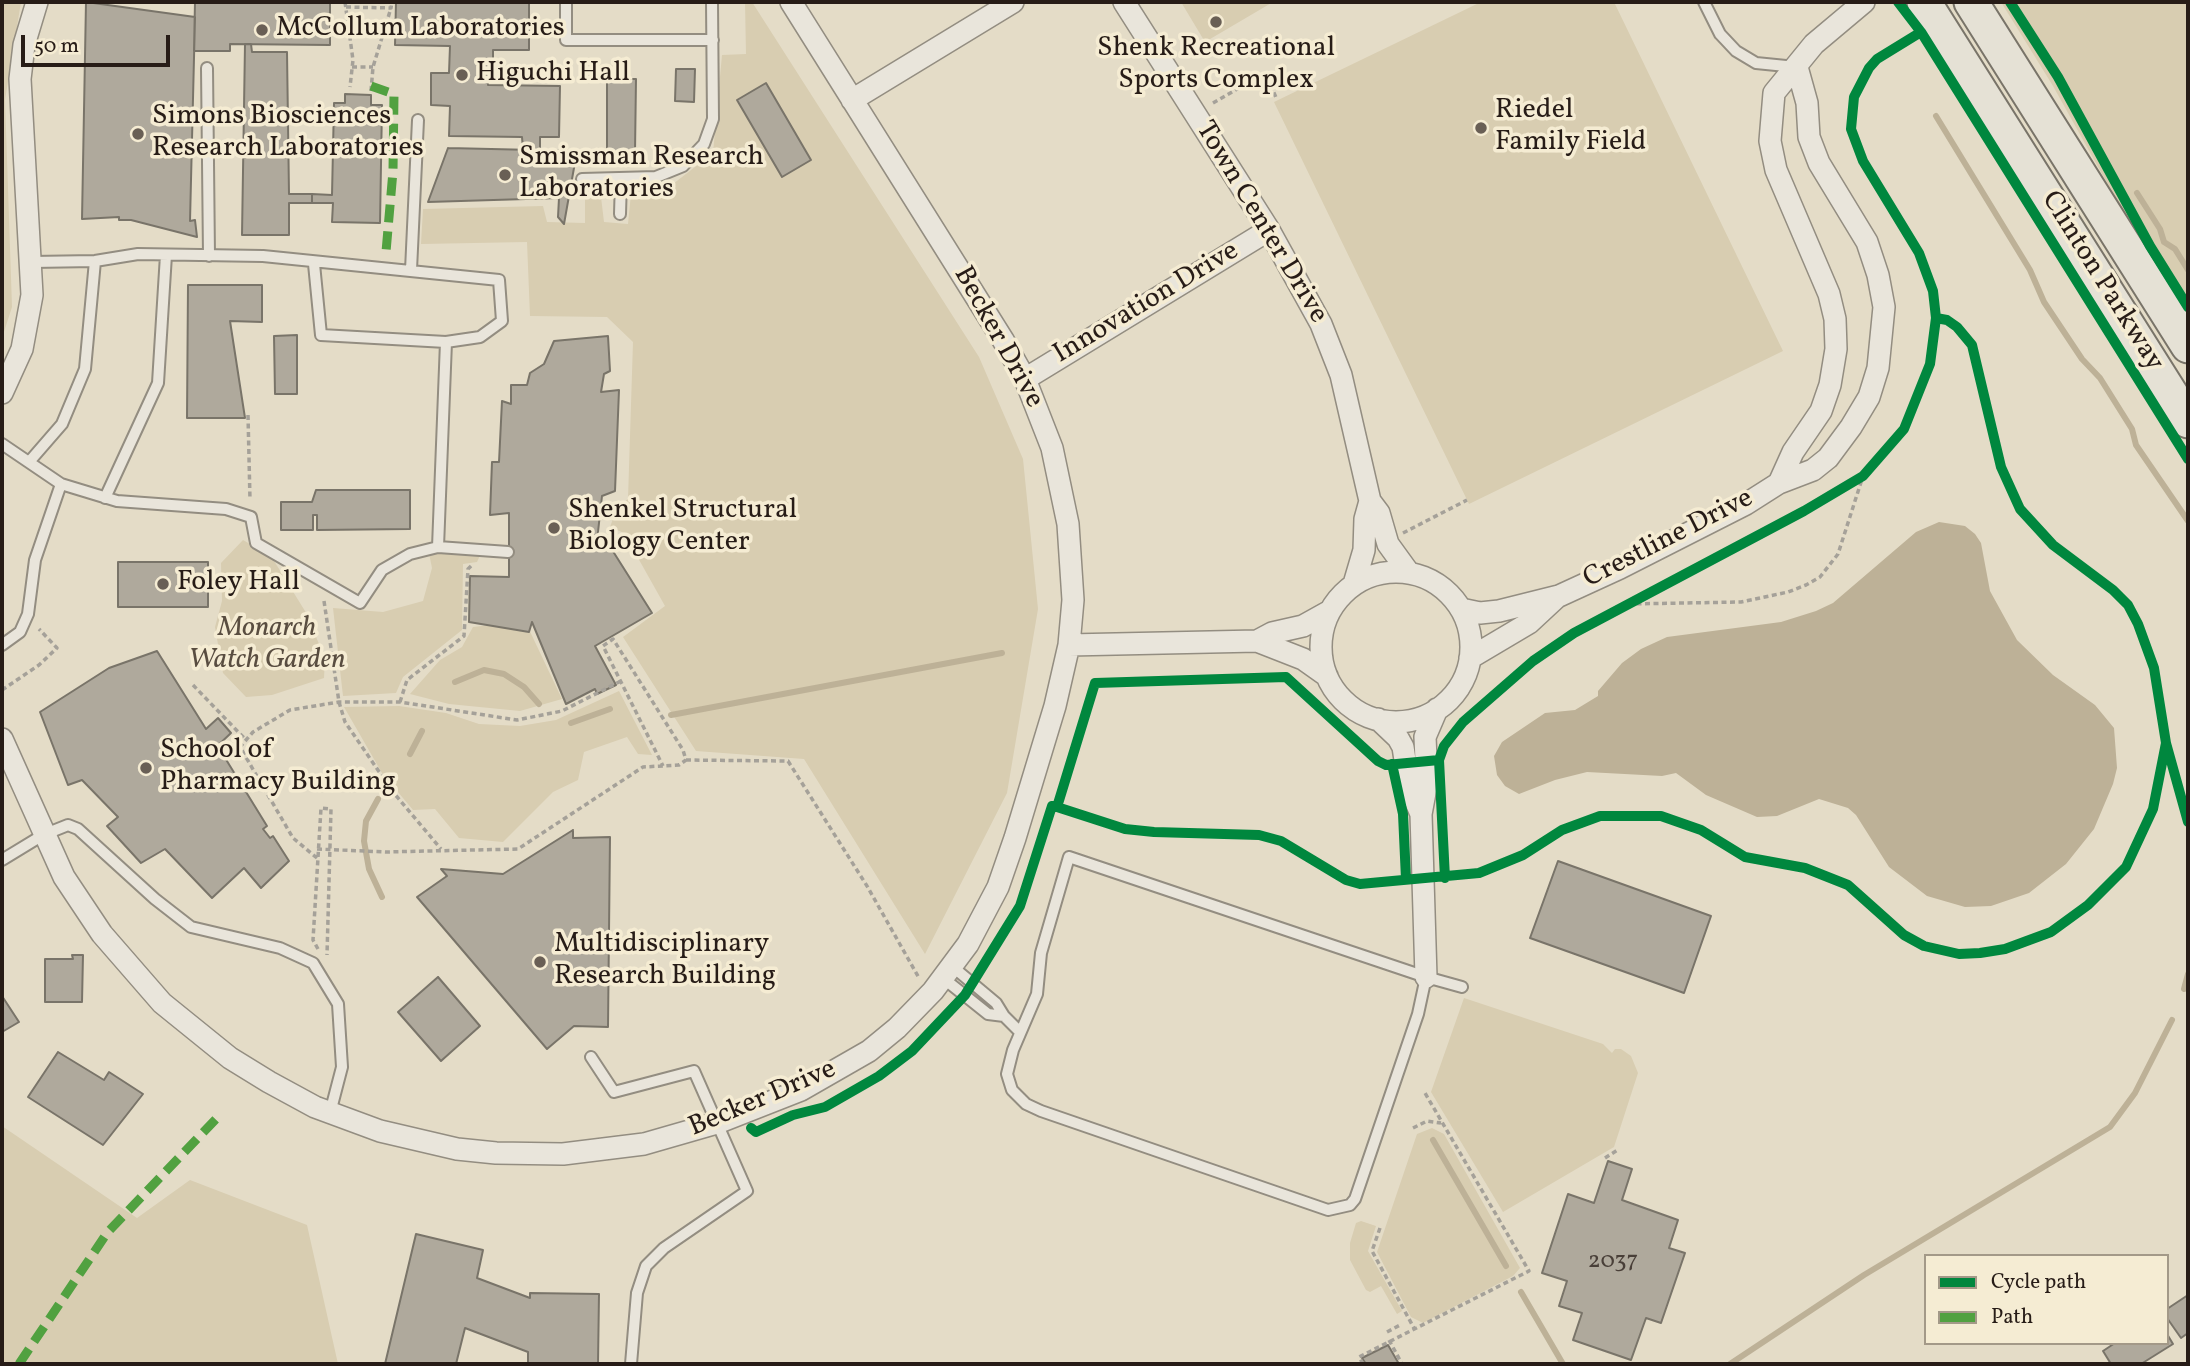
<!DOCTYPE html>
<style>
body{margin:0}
#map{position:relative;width:2190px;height:1366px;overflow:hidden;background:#e4dcc7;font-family:Vollkorn,serif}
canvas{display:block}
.frame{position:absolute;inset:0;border:4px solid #271c17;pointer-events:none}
.legend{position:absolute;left:1924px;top:1254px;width:245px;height:91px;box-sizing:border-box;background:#f5ecd3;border:2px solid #a39988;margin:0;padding:9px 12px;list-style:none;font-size:21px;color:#271c17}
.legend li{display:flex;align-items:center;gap:14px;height:35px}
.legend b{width:35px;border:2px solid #a39988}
.scale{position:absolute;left:21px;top:35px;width:149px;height:32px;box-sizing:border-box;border:4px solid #271c17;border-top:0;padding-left:9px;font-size:21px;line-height:24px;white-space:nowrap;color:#271c17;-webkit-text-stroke:5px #f5ecd3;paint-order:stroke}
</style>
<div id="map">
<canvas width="2190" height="1366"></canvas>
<div class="frame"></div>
<ul class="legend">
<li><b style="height:9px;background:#00873e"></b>Cycle path</li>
<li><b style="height:9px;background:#51a140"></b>Path</li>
</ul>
<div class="scale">50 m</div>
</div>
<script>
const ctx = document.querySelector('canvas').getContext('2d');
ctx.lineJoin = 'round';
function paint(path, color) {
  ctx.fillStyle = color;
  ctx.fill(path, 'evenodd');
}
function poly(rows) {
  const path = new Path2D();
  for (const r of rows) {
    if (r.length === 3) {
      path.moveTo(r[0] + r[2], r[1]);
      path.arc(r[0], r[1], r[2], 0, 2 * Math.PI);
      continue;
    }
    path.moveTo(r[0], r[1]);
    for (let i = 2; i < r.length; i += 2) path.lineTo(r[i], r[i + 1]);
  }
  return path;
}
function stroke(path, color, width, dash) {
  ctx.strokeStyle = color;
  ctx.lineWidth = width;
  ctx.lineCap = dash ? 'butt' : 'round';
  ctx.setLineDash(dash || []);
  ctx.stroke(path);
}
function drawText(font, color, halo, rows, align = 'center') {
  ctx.font = font + ' Vollkorn,serif';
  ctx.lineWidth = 7;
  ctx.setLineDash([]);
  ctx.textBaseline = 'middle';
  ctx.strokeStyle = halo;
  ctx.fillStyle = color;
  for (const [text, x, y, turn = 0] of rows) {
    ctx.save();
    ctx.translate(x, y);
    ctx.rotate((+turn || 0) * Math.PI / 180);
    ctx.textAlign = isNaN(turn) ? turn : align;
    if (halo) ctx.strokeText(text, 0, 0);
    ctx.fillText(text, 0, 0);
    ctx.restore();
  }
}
const green = poly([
 [2,2,21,2,5,100,12,307,2,338],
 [745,2,752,2,979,357,1023,459,1038,609,1007,793,925,954,804,759,696,751,623,637,665,606,624,533,610,527,617,508,628,499,633,342,607,317,530,316,527,242,421,244,423,209,543,206,547,222,585,223,585,199,601,197,604,222,628,224,631,194,673,184,713,153,722,55,746,54],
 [1181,2,1273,2,1205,42],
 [1481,2,1614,2,1783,351,1469,504,1274,102],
 [2001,2,2188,2,2188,320,2142,246,2053,86],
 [243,540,271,556,305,611,325,658,324,678,272,695,246,697,223,673,215,627,222,601,221,563],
 [482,551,477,562,463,564,462,630,403,677,396,693,343,696,333,608,383,612,423,601,432,568,429,553],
 [525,621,562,699,520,711,449,704,410,694,440,660,462,647,473,627],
 [619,691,652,755,638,754,627,737,584,752,578,780,553,792,503,842,459,838,435,809,413,810,382,773,344,707,399,706,446,713,479,724,520,726,556,720],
 [1464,998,1603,1044,1612,1053,1615,1049,1621,1049,1631,1056,1638,1073,1614,1147,1503,1212,1431,1092],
 [2,1126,137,1218,190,1180,307,1225,338,1364,2,1364],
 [1432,1128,1444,1134,1520,1268,1513,1276,1423,1323,1411,1317,1377,1252,1417,1134],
 [1361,1221,1376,1226,1368,1251,1402,1311,1397,1314,1381,1286,1370,1292,1366,1290,1350,1260,1350,1243,1356,1223]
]);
const water = poly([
 [1939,522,1965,526,1975,534,1981,543,1990,591,2017,640,2053,675,2095,705,2114,728,2117,768,2113,784,2094,829,2066,864,2029,893,1991,906,1965,907,1927,896,1889,867,1856,815,1848,808,1819,799,1777,816,1757,817,1706,795,1676,773,1662,776,1587,772,1555,780,1519,794,1505,786,1497,775,1494,756,1502,742,1545,713,1575,710,1598,696,1598,691,1622,663,1641,649,1667,637,1781,622,1816,611,1833,603,1916,532]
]);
const stream = poly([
 [1936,116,2030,270,2044,302,2082,359,2100,378,2132,429,2136,445,2188,521],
 [2137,193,2160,229,2164,242,2175,249,2188,270],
 [455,682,484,670,504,674,524,687,539,704],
 [671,715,1002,653],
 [571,723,610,709],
 [410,754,422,731],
 [378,799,366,821,364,841,369,869,382,897],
 [2184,989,2188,974],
 [1433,1140,1506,1266],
 [1521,1292,1563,1364],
 [1730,1364,1864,1275,2110,1127,2135,1093,2172,1020]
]);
const building = poly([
 [86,2,195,17,190,221,195,220,197,237,131,220,119,220,119,217,82,219,86,2],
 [195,2,330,2,330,45,230,44,230,51,194,51,195,2],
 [396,2,529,2,529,50,493,50,493,76,488,76,488,85,560,86,559,137,540,137,540,150,523,150,522,137,449,136,450,106,431,105,431,73,449,73,450,46,395,45,396,2],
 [245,44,251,44,252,52,287,52,289,194,312,194,312,203,289,203,289,235,242,235,245,44],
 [676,69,695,69,694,102,675,101,676,69],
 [607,79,636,79,635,152,607,152,607,79],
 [766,83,811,160,782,177,737,100,766,83],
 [345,94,371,95,371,105,382,105,380,223,332,222,333,203,312,203,312,194,332,195,334,103,345,103,345,94],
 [448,148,577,151,564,224,558,217,559,198,428,202,448,148],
 [188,285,262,285,262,322,230,321,245,418,187,418,188,285],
 [297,335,297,394,275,394,274,336,297,335],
 [608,336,610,371,604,374,601,392,619,390,615,491,602,496,597,541,609,545,652,613,595,646,616,685,597,694,595,689,566,704,532,622,529,632,469,622,470,576,509,577,509,513,490,515,492,462,499,462,502,401,511,404,511,385,527,385,530,373,544,364,554,341,608,336],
 [316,490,410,490,410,529,317,530,317,515,313,515,313,530,281,530,281,502,312,502,316,490],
 [118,562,208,562,208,607,118,607,118,562],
 [157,651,206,729,218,718,231,733,212,751,217,756,222,753,267,826,263,829,270,838,273,836,289,861,261,888,244,868,212,898,165,849,141,863,107,826,118,817,82,780,68,785,40,712,109,668,157,651],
 [573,830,573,838,610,837,608,1027,574,1026,547,1049,417,897,447,876,441,869,503,874,573,830],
 [1558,861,1711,916,1684,993,1530,938,1558,861],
 [72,955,83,955,82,1002,45,1002,45,959,73,959,72,955],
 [438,977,480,1026,441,1061,398,1012,438,977],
 [2,996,19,1022,2,1032,2,996],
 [58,1052,104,1080,109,1072,143,1094,103,1145,28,1097,58,1052],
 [1608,1161,1632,1169,1622,1200,1678,1220,1669,1248,1685,1253,1661,1323,1646,1318,1631,1360,1573,1340,1582,1313,1559,1306,1567,1281,1542,1273,1568,1194,1594,1203,1608,1161],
 [416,1234,483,1250,477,1278,530,1298,530,1293,599,1294,598,1364,528,1364,528,1352,465,1328,456,1364,385,1364,416,1234],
 [2188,1295,2188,1333,2181,1338,2167,1318,2167,1309,2188,1295],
 [2167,1334,2173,1344,2141,1364,2111,1364,2103,1351,2115,1343,2167,1343,2167,1334],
 [1388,1345,1399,1364,1366,1364,1362,1358,1388,1345]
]);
const path = poly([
 [345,2,353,60,350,87],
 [346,7,391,8,392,2],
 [352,67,373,67],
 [371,91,373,67,391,8],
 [1213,103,1260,76,1270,83,1277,100],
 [248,415,250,500],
 [1403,533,1467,500],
 [324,601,339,702,345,722,393,792,441,849],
 [1628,604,1741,602,1788,592,1806,585,1820,577,1838,554,1863,476],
 [193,685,246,740],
 [2,690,39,665,57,648,39,629],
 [400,702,407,680,464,636,468,569,473,564],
 [686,760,788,761,867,886,919,978],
 [317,849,385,852,518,849,643,767,679,765,686,760,683,750,613,639,603,646,663,766],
 [317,858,293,838,240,747,253,732,290,710,339,702,400,702,517,720,562,711,621,681],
 [318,949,313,940,321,808,331,809,327,955],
 [1413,1128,1427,1121,1441,1123],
 [1605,1158,1619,1149],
 [1380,1228,1372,1251,1415,1330],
 [1387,1332,1402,1324],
 [1389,1340,1402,1364],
 [1363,1364,1359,1357,1529,1271,1425,1093]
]);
const service = poly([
 [566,2,566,40,713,40],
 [1704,2,1720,34,1736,51,1756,63,1796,67],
 [207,68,209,256],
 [582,179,656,177,683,166,704,144,713,119,712,2],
 [620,214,621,180],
 [32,262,95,261,138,254,263,256,499,280,502,321,480,337,446,342,321,335,314,264],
 [411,270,418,120],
 [446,342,438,547,508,552],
 [2,444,61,484,117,501,226,509,251,517,256,543,360,603,382,570,410,554,438,547],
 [29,462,62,424,85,369,95,261],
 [105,498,158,383,166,255],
 [2,645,20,632,28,614,35,560,61,484],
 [1069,857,1426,977,1418,1014,1355,1199,1350,1205,1328,1210,1041,1111,1026,1104,1012,1090,1007,1074,1013,1050,1037,994,1041,953,1069,857],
 [2,860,43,835,68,825,78,829,155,899,191,927,280,948,313,963,338,1004,342,1067,330,1113],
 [953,967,996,1003,1004,1016,1020,1032],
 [1426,977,1462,987],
 [943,978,988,1014,1004,1016],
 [591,1057,614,1092,694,1071,747,1191,664,1248,646,1266,637,1293,631,1364]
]);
const minor = poly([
 [1124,2,1269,230,1321,324,1341,375,1370,501,1379,513,1388,544,1409,573],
 [852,100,1013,2],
 [1025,379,1269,230],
 [2,393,22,349,32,295,20,79,24,45,37,2],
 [1779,483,1793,452,1821,411,1830,385,1836,349,1835,319,1829,294,1776,170,1770,141,1774,93,1814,44,1864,2],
 [1396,647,75],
 [1354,584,1364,550,1365,519,1370,501],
 [1461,609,1480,613,1499,611,1559,596,1620,568,1746,504,1779,483,1813,470,1828,458,1851,427,1869,397,1878,368,1884,307,1878,275,1867,242,1819,163,1809,137,1807,103,1797,67],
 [1257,641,1303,659,1327,676],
 [1069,645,1257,641,1272,633,1303,626,1330,611],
 [1470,658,1529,623,1557,597],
 [1378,719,1398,738,1403,747,1409,786,1421,814],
 [2,739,64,877,102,934,162,1003,230,1058,269,1082,315,1107,380,1131,457,1149,496,1153,563,1154,644,1144,717,1123,801,1090,869,1051,897,1028,933,991,968,944,998,887,1015,838,1055,706,1069,645,1073,600,1068,524,1052,448,1025,379,1003,340,791,2],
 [1426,977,1421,814,1427,782,1425,737,1437,709]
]);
const primary = poly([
 [1924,2,2188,421],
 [1971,2,2188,346]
]);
const quiet = poly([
 [371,86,394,94,393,171,386,252],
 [19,1364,107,1233,216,1119]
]);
const cycleway = poly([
 [1898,2,1921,32,2188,459],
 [2010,2,2058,77,2150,246,2188,307],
 [1936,318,1947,320,1957,327,1972,345,2001,467,2020,509,2053,545,2113,590,2128,605,2138,624,2154,668,2166,743,2188,822],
 [1392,764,1403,814,1406,879],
 [1057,807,1125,829,1154,832,1259,835,1281,841,1346,880,1360,884,1479,873,1523,855,1562,830,1600,816,1661,816,1701,830,1745,857,1805,868,1848,885,1904,935,1924,946,1959,954,1980,953,2005,949,2051,932,2088,905,2126,867,2153,809,2166,743],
 [1445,878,1439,760,1444,746,1463,722,1533,661,1574,633,1804,511,1863,476,1904,429,1930,364,1936,318,1933,291,1919,253,1863,161,1851,129,1854,97,1869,68,1877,59,1921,32],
 [751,1128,756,1132,793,1115,825,1107,879,1076,912,1051,965,995,1020,906,1052,806,1057,807,1095,683,1286,677,1378,761,1386,765,1439,760]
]);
const markers = [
 [1216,22,7,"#695f55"],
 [262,30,7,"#695f55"],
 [462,75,7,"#695f55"],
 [1481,128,7,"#695f55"],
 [138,134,7,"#695f55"],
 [505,175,7,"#695f55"],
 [554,528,7,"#695f55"],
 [163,584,7,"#695f55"],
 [146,768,7,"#695f55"],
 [540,962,7,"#695f55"]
];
const numberNames = [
 ["2037",1613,1263]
];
const poiNames = [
 ["McCollum Laboratories",276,30],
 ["Shenk Recreational",1216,50,"center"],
 ["Sports Complex",1216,82,"center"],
 ["Higuchi Hall",476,75],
 ["Riedel",1495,112],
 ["Family Field",1495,144],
 ["Simons Biosciences",152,118],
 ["Research Laboratories",152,150],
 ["Smissman Research",519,159],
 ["Laboratories",519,191],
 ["Shenkel Structural",568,512],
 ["Biology Center",568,544],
 ["Foley Hall",177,584],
 ["School of",160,752],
 ["Pharmacy Building",160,784],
 ["Multidisciplinary",554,946],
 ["Research Building",554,978]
];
const streetNames = [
 ["Town Center Drive",1260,223,59],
 ["Clinton Parkway",2101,282,58],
 ["Innovation Drive",1147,304,-31],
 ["Becker Drive",997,338,61],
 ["Crestline Drive",1669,540,-27],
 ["Becker Drive",763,1100,-23]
];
const parkNames = [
 ["Monarch",267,630],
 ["Watch Garden",267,662]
];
paint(green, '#d8cdb1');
paint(water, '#bdb197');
stroke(stream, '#bdb197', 6);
paint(building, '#afa99c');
stroke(building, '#797469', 2);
stroke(service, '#938d81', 14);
stroke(minor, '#938d81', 24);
stroke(primary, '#797469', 37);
stroke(path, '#a5a199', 3.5, [5, 3.5]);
stroke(service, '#e9e5db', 10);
stroke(minor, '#e9e5db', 21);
stroke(primary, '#e5e1d5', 33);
stroke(quiet, '#51a140', 9, [18, 9]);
stroke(cycleway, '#00873e', 10);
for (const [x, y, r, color] of markers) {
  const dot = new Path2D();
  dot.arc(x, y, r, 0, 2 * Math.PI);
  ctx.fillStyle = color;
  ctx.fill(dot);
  stroke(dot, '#f5ecd3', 2.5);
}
drawText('24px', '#493f38', null, numberNames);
drawText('28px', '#271c17', '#f5ecd3', poiNames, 'left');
drawText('28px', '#271c17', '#f5ecd3', streetNames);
drawText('italic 28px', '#594d40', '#f5ecd3', parkNames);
</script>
